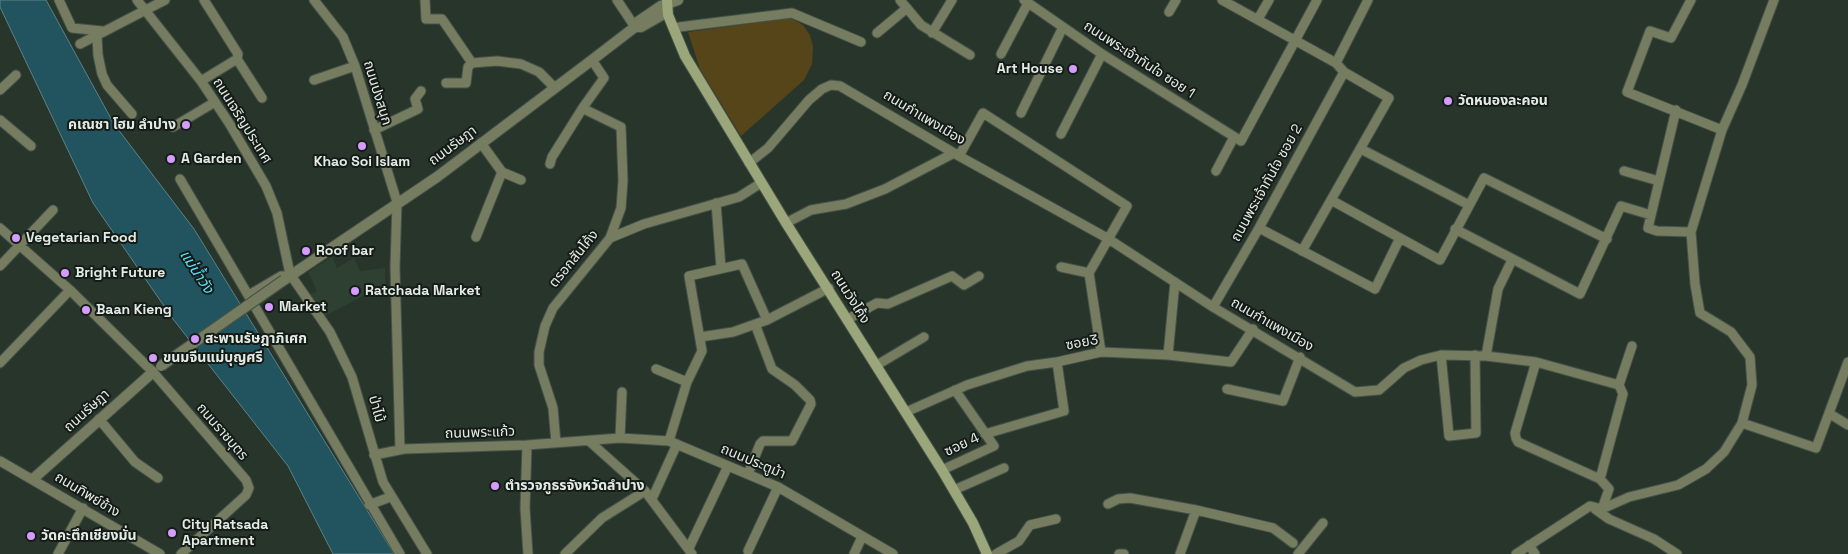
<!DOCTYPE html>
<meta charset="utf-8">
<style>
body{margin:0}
canvas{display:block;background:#28352b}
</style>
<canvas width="1848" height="554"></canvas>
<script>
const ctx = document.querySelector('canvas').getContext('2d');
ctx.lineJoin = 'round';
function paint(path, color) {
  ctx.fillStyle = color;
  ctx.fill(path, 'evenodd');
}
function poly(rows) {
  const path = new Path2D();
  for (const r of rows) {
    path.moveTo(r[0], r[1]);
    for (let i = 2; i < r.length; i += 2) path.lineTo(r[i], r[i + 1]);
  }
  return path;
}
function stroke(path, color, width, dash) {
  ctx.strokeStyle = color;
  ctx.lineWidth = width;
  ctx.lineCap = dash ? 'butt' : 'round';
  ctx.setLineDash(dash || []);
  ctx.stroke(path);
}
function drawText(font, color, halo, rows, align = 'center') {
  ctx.font = font + ' "Space Grotesk","Noto Sans Thai",sans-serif';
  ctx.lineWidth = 4;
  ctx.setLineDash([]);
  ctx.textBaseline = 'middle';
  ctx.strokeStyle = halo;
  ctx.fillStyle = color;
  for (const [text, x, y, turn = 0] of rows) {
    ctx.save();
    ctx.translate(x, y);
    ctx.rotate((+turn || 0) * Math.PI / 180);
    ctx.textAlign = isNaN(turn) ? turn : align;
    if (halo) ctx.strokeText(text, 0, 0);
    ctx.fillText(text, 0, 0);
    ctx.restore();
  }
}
const built = poly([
 [332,257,337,268,354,258,360,271,385,268,385,296,365,295,323,317,308,295,317,291,308,272]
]);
const green = poly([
 [791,18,803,25,810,35,813,47,812,64,804,80,741,136,700,69,688,32]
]);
const water = poly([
 [0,0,46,0,114,124,194,229,394,554,333,554,288,466,173,319,93,203,0,7,0,0]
]);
const minor = poly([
 [59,0,72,28,102,31],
 [137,0,201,81,229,123,266,186,277,213,290,274,330,332,352,377,383,482,427,554],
 [204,0,238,54,237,59,262,98],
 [314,0,343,37,355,66,397,202,395,267,400,450],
 [425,0,426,19,442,19,472,63,497,61,521,64,539,72,555,88],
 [617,0,635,27],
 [900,0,921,25,970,55],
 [1024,0,1102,54,1241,141,1317,0],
 [1222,0,1336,63,1344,72,1389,98,1302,251],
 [1169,12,1176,0],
 [1258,19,1269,0],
 [679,27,792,13,861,42],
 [877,33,907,8],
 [932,33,952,0],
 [97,36,98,55,102,74,107,85,132,114],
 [80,44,165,0],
 [1001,54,1028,3],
 [1336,63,1368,0],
 [314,80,355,66],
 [201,81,237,59],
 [446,83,466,83,468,67,472,63],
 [0,90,16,75],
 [1676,110,1648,228,1657,231,1691,232],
 [1021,113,1063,27],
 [0,120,31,146],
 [173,127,215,102],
 [374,130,418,109,415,99,421,91],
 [1722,130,1742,85,1774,0],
 [1061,134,1102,54],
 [481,143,502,172,521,180],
 [1361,149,1469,205],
 [959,156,983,113,1127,206,1089,273,1101,352],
 [749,163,768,148,809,100,822,89,831,85,840,86,959,156,1107,238,1213,307,1355,392,1379,390,1404,368,1421,360,1441,355,1486,356,1536,362,1619,385,1623,394,1600,479,1609,489,1602,509],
 [550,164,552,157,584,106],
 [1216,171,1234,137],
 [1624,171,1659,181],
 [180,179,400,554],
 [1331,200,1440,260,1484,178,1607,239],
 [716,203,721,268],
 [786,223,811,210,846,204,885,189,954,153],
 [0,228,70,290,153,372,246,480,249,488,246,495,181,554],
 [1259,228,1375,289,1399,240],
 [1455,229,1580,294,1621,206,1651,215],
 [476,237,502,172],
 [610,238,644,224,739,197,761,183],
 [0,266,53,210],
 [1061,267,1089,273],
 [249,295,281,276,290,275],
 [1213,307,1259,228,1344,72],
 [848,319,877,303,888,304,952,276,964,285,979,276],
 [700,337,733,332,767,320,829,288],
 [1168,355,1175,282],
 [1441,355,1449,436,1476,433,1475,355],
 [1486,356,1498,289,1512,260],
 [1536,362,1515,433,1516,438,1518,442,1600,479],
 [0,363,70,290],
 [877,365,924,337],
 [656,369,687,382],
 [1619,385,1632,346],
 [1227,389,1283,401,1300,357],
 [906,412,967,385,1027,366,1057,362,1101,352,1168,355,1231,362,1253,329],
 [1830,414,1848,425],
 [99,419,135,462,158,478],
 [1742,423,1816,448,1848,362],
 [985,434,1064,411,1057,362],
 [620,438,622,392],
 [589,441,645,491,692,554],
 [669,441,687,382,702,351,689,276,742,264,767,320],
 [556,443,553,408,539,365,539,352,545,326,553,308,610,238,621,208,623,181,621,127,586,110,584,106,604,78,592,60],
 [527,445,525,508,528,554],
 [374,455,404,449,527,445,620,438,669,441,778,487,893,554],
 [0,461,160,554],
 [942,470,994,446,955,390],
 [748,474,760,444,763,441,792,441,811,404,810,400,795,385,772,369,755,324],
 [954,490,1004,468],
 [652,499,677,444],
 [1108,504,1118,499,1130,498,1196,510,1273,528,1293,543],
 [369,505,390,497],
 [1595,509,1609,519,1654,539,1677,554],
 [1602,509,1629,497,1678,485,1706,469,1724,452,1742,423,1752,385,1750,357,1731,332,1700,313,1695,284,1691,232,1722,130,1627,92,1650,31,1671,38,1691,0],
 [1529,545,1535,554],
 [689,548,728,466],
 [748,551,778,487],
 [58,554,83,508],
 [565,554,602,518,645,491],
 [854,554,862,537],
 [996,554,1019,541,1030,525,1056,519],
 [1119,554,1124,554],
 [1180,554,1196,510],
 [1298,554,1323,523],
 [1516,554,1590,506,1602,509]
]);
const tertiary = poly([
 [636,27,641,27,662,15,667,3],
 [284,280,437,177,592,60,635,27,639,21,661,6,678,0],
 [33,479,153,372]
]);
const secondary = poly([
 [667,0,668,15,685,56,786,223,942,470,973,523,987,554]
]);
const tertiaryBridge = poly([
 [161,366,284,280]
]);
const markers = [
 [1073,69,5,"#d49cfc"],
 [1448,101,5,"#d49cfc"],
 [186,125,5,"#d49cfc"],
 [362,146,5,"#d49cfc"],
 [171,159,5,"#d49cfc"],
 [16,238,5,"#d49cfc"],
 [306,251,5,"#d49cfc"],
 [65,273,5,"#d49cfc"],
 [355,291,5,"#d49cfc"],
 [269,307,5,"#d49cfc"],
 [86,310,5,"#d49cfc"],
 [195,339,5,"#d49cfc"],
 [153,358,5,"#d49cfc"],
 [495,486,5,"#d49cfc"],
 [172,533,5,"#d49cfc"],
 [31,536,5,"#d49cfc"]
];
const streetNames = [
 ["ถนนพระเจ้าทันใจ ซอย 1",1139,60,33],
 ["ถนนปงสนุก",377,93,73],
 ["ถนนกำแพงเมือง",924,118,31],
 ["ถนนเจริญประเทศ",242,121,58],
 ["ถนนรัษฎา",453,146,-37],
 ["ถนนพระเจ้าทันใจ ซอย 2",1267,183,-61],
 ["ตรอกสันโค้ง",574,259,-51],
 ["ถนนวังโค้ง",850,297,58],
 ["ถนนกำแพงเมือง",1272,325,30],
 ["ซอย3",1082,343,-11],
 ["ป่าไม้",376,409,74],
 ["ถนนรัษฎา",87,411,-42],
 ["ถนนราชบุตร",222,432,49],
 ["ถนนพระแก้ว",480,433,-2],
 ["ซอย 4",962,445,-25],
 ["ถนนประตูม้า",753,462,23],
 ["ถนนทิพย์ช้าง",87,495,31]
];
const poiNames = [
 ["Art House",1063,69,"right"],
 ["วัดหนองละคอน",1458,101],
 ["คเณชา โฮม ลำปาง",176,125,"right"],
 ["A Garden",181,159],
 ["Khao Soi Islam",362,162,"center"],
 ["Vegetarian Food",26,238],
 ["Roof bar",316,251],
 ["Bright Future",75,273],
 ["Ratchada Market",365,291],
 ["Market",279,307],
 ["Baan Kieng",96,310],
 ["สะพานรัษฎาภิเศก",205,339],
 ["ขนมจีนแม่บุญศรี",163,358],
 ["ตำรวจภูธรจังหวัดลำปาง",505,486],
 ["City Ratsada",182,525],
 ["Apartment",182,541],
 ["วัดคะตึกเชียงมั่น",41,536]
];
const waterNames = [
 ["แม่น้ำวัง",196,272,57]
];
paint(built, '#2d4032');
paint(green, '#564518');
paint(water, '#22545f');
stroke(water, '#5c8187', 1);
stroke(minor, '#465249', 11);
stroke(tertiary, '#465249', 12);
stroke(secondary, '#465249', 12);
stroke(minor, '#757c60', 9);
stroke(tertiary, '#757c60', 10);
stroke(secondary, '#9ba67a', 10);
stroke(tertiaryBridge, '#465249', 12, []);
stroke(tertiaryBridge, '#757c60', 10);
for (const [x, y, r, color] of markers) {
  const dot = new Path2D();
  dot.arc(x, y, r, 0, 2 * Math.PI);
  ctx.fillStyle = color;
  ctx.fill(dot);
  stroke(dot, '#151b16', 2);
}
drawText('14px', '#e3ebe5', '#151b16', streetNames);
drawText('bold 14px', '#e3ebe5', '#151b16', poiNames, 'left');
drawText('italic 15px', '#59e1ff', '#151b16', waterNames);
</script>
